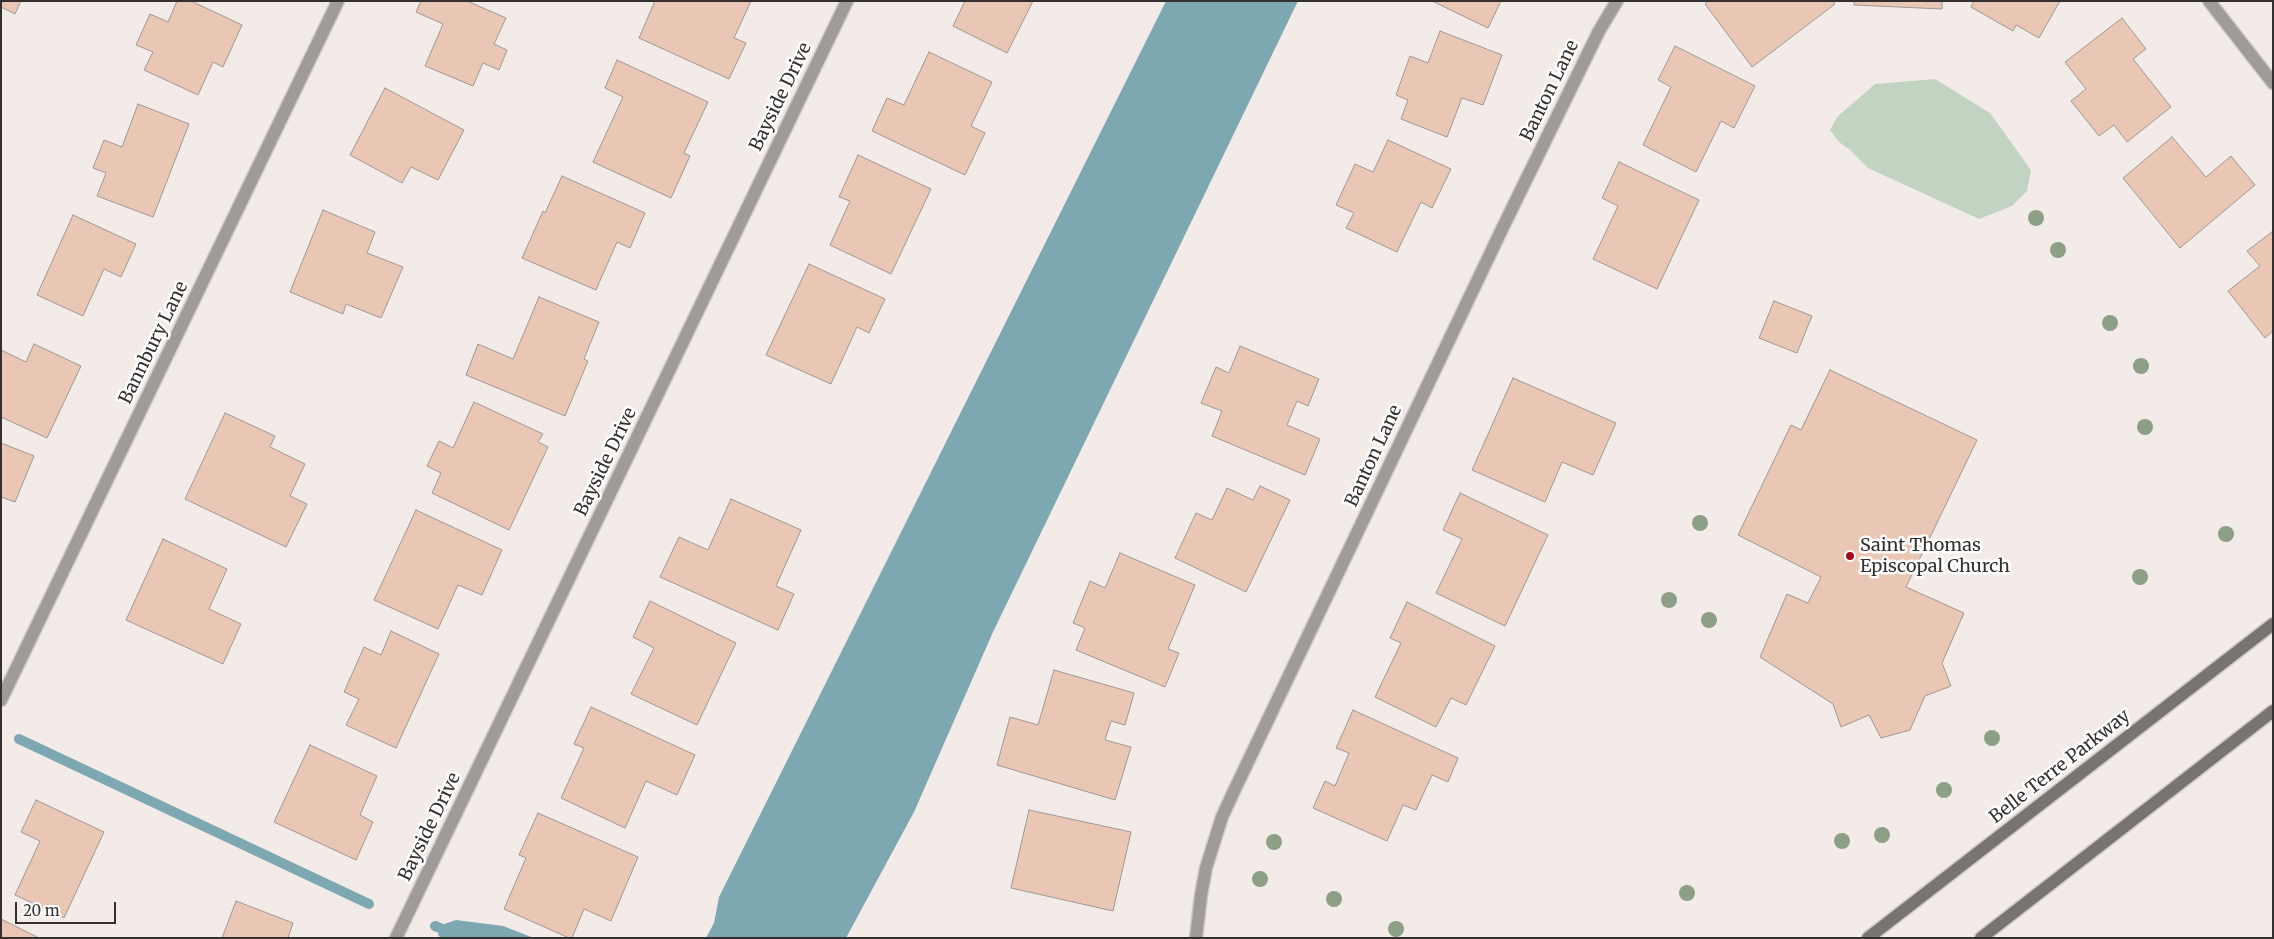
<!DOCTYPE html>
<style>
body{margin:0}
#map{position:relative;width:2274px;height:939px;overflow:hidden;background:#f3ebe7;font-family:Merriweather,serif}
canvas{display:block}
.frame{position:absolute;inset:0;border:2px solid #33302f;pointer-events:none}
.scale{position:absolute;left:15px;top:902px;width:101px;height:22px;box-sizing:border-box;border:2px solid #33302f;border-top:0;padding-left:6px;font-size:15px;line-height:18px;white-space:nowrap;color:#33302f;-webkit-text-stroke:4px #fff;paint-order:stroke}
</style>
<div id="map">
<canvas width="2274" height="939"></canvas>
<div class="frame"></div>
<div class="scale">20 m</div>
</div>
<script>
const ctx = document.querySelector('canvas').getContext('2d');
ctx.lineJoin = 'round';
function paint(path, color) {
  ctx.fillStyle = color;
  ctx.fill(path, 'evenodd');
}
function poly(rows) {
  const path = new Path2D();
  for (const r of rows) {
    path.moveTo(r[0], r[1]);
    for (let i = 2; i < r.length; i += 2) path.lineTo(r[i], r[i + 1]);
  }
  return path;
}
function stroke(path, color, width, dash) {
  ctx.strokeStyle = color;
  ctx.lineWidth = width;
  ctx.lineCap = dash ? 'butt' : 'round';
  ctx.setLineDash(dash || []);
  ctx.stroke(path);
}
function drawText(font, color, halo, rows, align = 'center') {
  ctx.font = font + ' Merriweather,serif';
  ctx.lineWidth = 5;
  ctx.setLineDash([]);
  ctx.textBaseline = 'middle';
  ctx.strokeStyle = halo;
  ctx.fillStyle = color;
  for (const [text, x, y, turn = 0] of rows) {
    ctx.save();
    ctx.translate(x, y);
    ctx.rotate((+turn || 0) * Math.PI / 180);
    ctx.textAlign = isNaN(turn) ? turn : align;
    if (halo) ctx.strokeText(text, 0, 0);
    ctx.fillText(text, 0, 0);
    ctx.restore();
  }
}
const green = poly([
 [1935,79,1990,113,2031,170,2027,191,2012,206,1979,219,1868,168,1850,150,1839,142,1830,130,1837,117,1875,84]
]);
const water = poly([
 [1166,1,1298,1,993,632,914,812,846,938,706,938,714,923,719,897],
 [456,920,503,926,534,938,441,938,438,935,441,925]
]);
const stream = poly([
 [19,739,369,904],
 [435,926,440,928]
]);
const building = poly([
 [1,1,21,1,15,14,1,7,1,1],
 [177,1,191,1,242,25,223,67,213,62,198,95,144,70,153,52,136,45,150,14,168,22,177,1],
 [421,1,467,1,506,18,494,44,507,50,499,70,483,63,473,86,425,66,443,24,416,12,421,1],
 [655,1,751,1,734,38,746,43,729,79,639,38,655,1],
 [965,1,1033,1,1007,53,953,26,965,1],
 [1432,1,1501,1,1488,28,1432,1],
 [1709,1,1833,1,1835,4,1752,67,1705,4,1709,1],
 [1854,1,1942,1,1942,9,1854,5,1854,1],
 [1974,1,2060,1,2039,38,2016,25,2013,31,1971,7,1974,1],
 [2122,18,2146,49,2133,59,2171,107,2127,142,2114,125,2099,136,2071,101,2086,89,2065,62,2122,18],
 [1440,31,1502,55,1483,105,1462,98,1447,137,1401,119,1408,100,1396,95,1410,56,1428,63,1440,31],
 [1675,46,1755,86,1734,128,1721,121,1696,172,1643,145,1671,87,1658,80,1675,46],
 [929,52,992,82,971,126,985,133,965,175,872,131,887,98,904,105,929,52],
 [617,60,708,102,684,153,690,156,671,198,593,162,623,97,605,88,617,60],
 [385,88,464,130,438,180,411,167,402,183,350,155,385,88],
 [138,104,189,124,153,217,97,196,106,173,93,168,104,140,122,147,138,104],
 [2172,137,2206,177,2231,156,2255,185,2180,248,2123,178,2172,137],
 [1388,140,1451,169,1432,208,1421,202,1397,252,1346,228,1354,213,1336,205,1355,164,1373,172,1388,140],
 [858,155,931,189,891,274,830,245,850,201,839,197,858,155],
 [1619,162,1699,200,1657,289,1593,259,1618,206,1602,198,1619,162],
 [562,176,645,213,630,248,617,242,596,290,522,258,543,211,545,213,562,176],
 [323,210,375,232,367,253,403,267,381,318,346,304,343,314,290,292,323,210],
 [73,215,136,244,121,277,104,269,83,316,37,295,73,215],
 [2273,231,2273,331,2265,338,2228,291,2260,266,2247,251,2273,231],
 [809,264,885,299,869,333,857,327,831,384,766,355,809,264],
 [539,297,599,322,584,359,588,361,565,416,466,375,478,344,513,359,539,297],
 [1774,301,1812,316,1797,353,1759,338,1774,301],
 [34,344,81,366,47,438,1,417,1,350,26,362,34,344],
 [1240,346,1319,379,1308,406,1297,401,1287,425,1320,439,1305,475,1212,436,1222,411,1201,403,1216,367,1229,373,1240,346],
 [1830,370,1977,440,1906,587,1964,613,1942,663,1951,686,1925,696,1910,730,1881,738,1869,715,1841,727,1833,704,1760,657,1787,594,1808,603,1821,577,1738,535,1791,425,1801,430,1830,370],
 [1513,378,1616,423,1593,475,1562,462,1545,502,1472,470,1513,378],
 [474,402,543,434,538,442,548,447,509,530,432,493,441,473,427,466,439,441,453,448,474,402],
 [225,413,275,436,270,447,305,464,290,496,307,504,286,547,185,499,225,413],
 [1,443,34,456,15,502,1,497,1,443],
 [1260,486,1290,500,1246,592,1175,558,1196,513,1212,520,1227,488,1253,500,1260,486],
 [1460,493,1548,535,1505,626,1436,593,1462,539,1443,530,1460,493],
 [731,499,801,530,776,586,794,594,778,630,660,577,679,537,708,550,731,499],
 [416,510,502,550,482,595,458,585,438,629,374,600,416,510],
 [163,539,227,569,209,609,241,624,223,664,126,620,163,539],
 [1120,553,1195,585,1168,649,1179,653,1165,687,1076,650,1085,628,1073,623,1090,581,1105,588,1120,553],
 [650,601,736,643,697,725,631,694,654,648,633,637,650,601],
 [1407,602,1495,646,1466,705,1451,698,1436,727,1375,697,1401,643,1390,638,1407,602],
 [391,631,439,654,396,748,346,725,359,699,344,692,364,647,381,655,391,631],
 [1054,670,1134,693,1125,725,1111,721,1105,740,1131,747,1115,800,997,765,1010,717,1038,725,1054,670],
 [591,707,695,755,677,795,646,781,625,828,561,798,584,748,574,744,591,707],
 [1353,710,1458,758,1448,782,1432,775,1416,810,1403,805,1387,841,1313,808,1325,781,1335,786,1349,753,1336,748,1353,710],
 [310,745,377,776,360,815,373,822,356,860,274,822,310,745],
 [36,800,104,832,64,918,15,895,40,841,21,832,36,800],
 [1029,810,1131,832,1113,911,1011,888,1029,810],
 [538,813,638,857,611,921,584,909,572,938,569,938,504,909,526,858,519,855,538,813],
 [236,901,293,923,288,938,222,938,236,901],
 [1,919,39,938,1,938,1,919]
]);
const minor = poly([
 [2209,1,2273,83],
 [1,700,338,1],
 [396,938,847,1],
 [1196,938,1201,895,1206,868,1222,817,1234,791,1503,227,1599,31,1617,1]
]);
const secondary = poly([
 [1868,938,2273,624],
 [1981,938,2273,711]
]);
const trees = [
 [2036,218],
 [2058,250],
 [2110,323],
 [2141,366],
 [2145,427],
 [1700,523],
 [2226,534],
 [2140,577],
 [1669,600],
 [1709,620],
 [1992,738],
 [1944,790],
 [1882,835],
 [1842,841],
 [1274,842],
 [1260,879],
 [1687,893],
 [1334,899],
 [1396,929]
];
const markers = [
 [1850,556,5,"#a50a21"]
];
const streetNames = [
 ["Banton Lane",1550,91,-64],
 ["Bayside Drive",781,97,-64],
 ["Bannbury Lane",154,343,-64],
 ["Banton Lane",1374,456,-65],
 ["Bayside Drive",606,462,-64],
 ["Belle Terre Parkway",2060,767,-38],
 ["Bayside Drive",430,827,-64]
];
const poiNames = [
 ["Saint Thomas",1860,546],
 ["Episcopal Church",1860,567]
];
paint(green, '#c3d3c2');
paint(water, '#7da7b1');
stroke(stream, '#7da7b1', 10);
paint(building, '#eac6b4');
stroke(building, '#9e9794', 1);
stroke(minor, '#d0c9c6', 15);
stroke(secondary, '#d0c9c6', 15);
stroke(minor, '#9e9b99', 12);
stroke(secondary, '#787472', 12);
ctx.fillStyle = '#8d9f87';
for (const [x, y] of trees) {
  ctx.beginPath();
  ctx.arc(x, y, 8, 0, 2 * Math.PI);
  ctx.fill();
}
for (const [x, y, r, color] of markers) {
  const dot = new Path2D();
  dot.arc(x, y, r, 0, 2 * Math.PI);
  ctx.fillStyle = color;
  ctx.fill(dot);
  stroke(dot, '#fff', 2);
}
drawText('18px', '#33302f', '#fff', streetNames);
drawText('18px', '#33302f', '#fff', poiNames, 'left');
</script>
